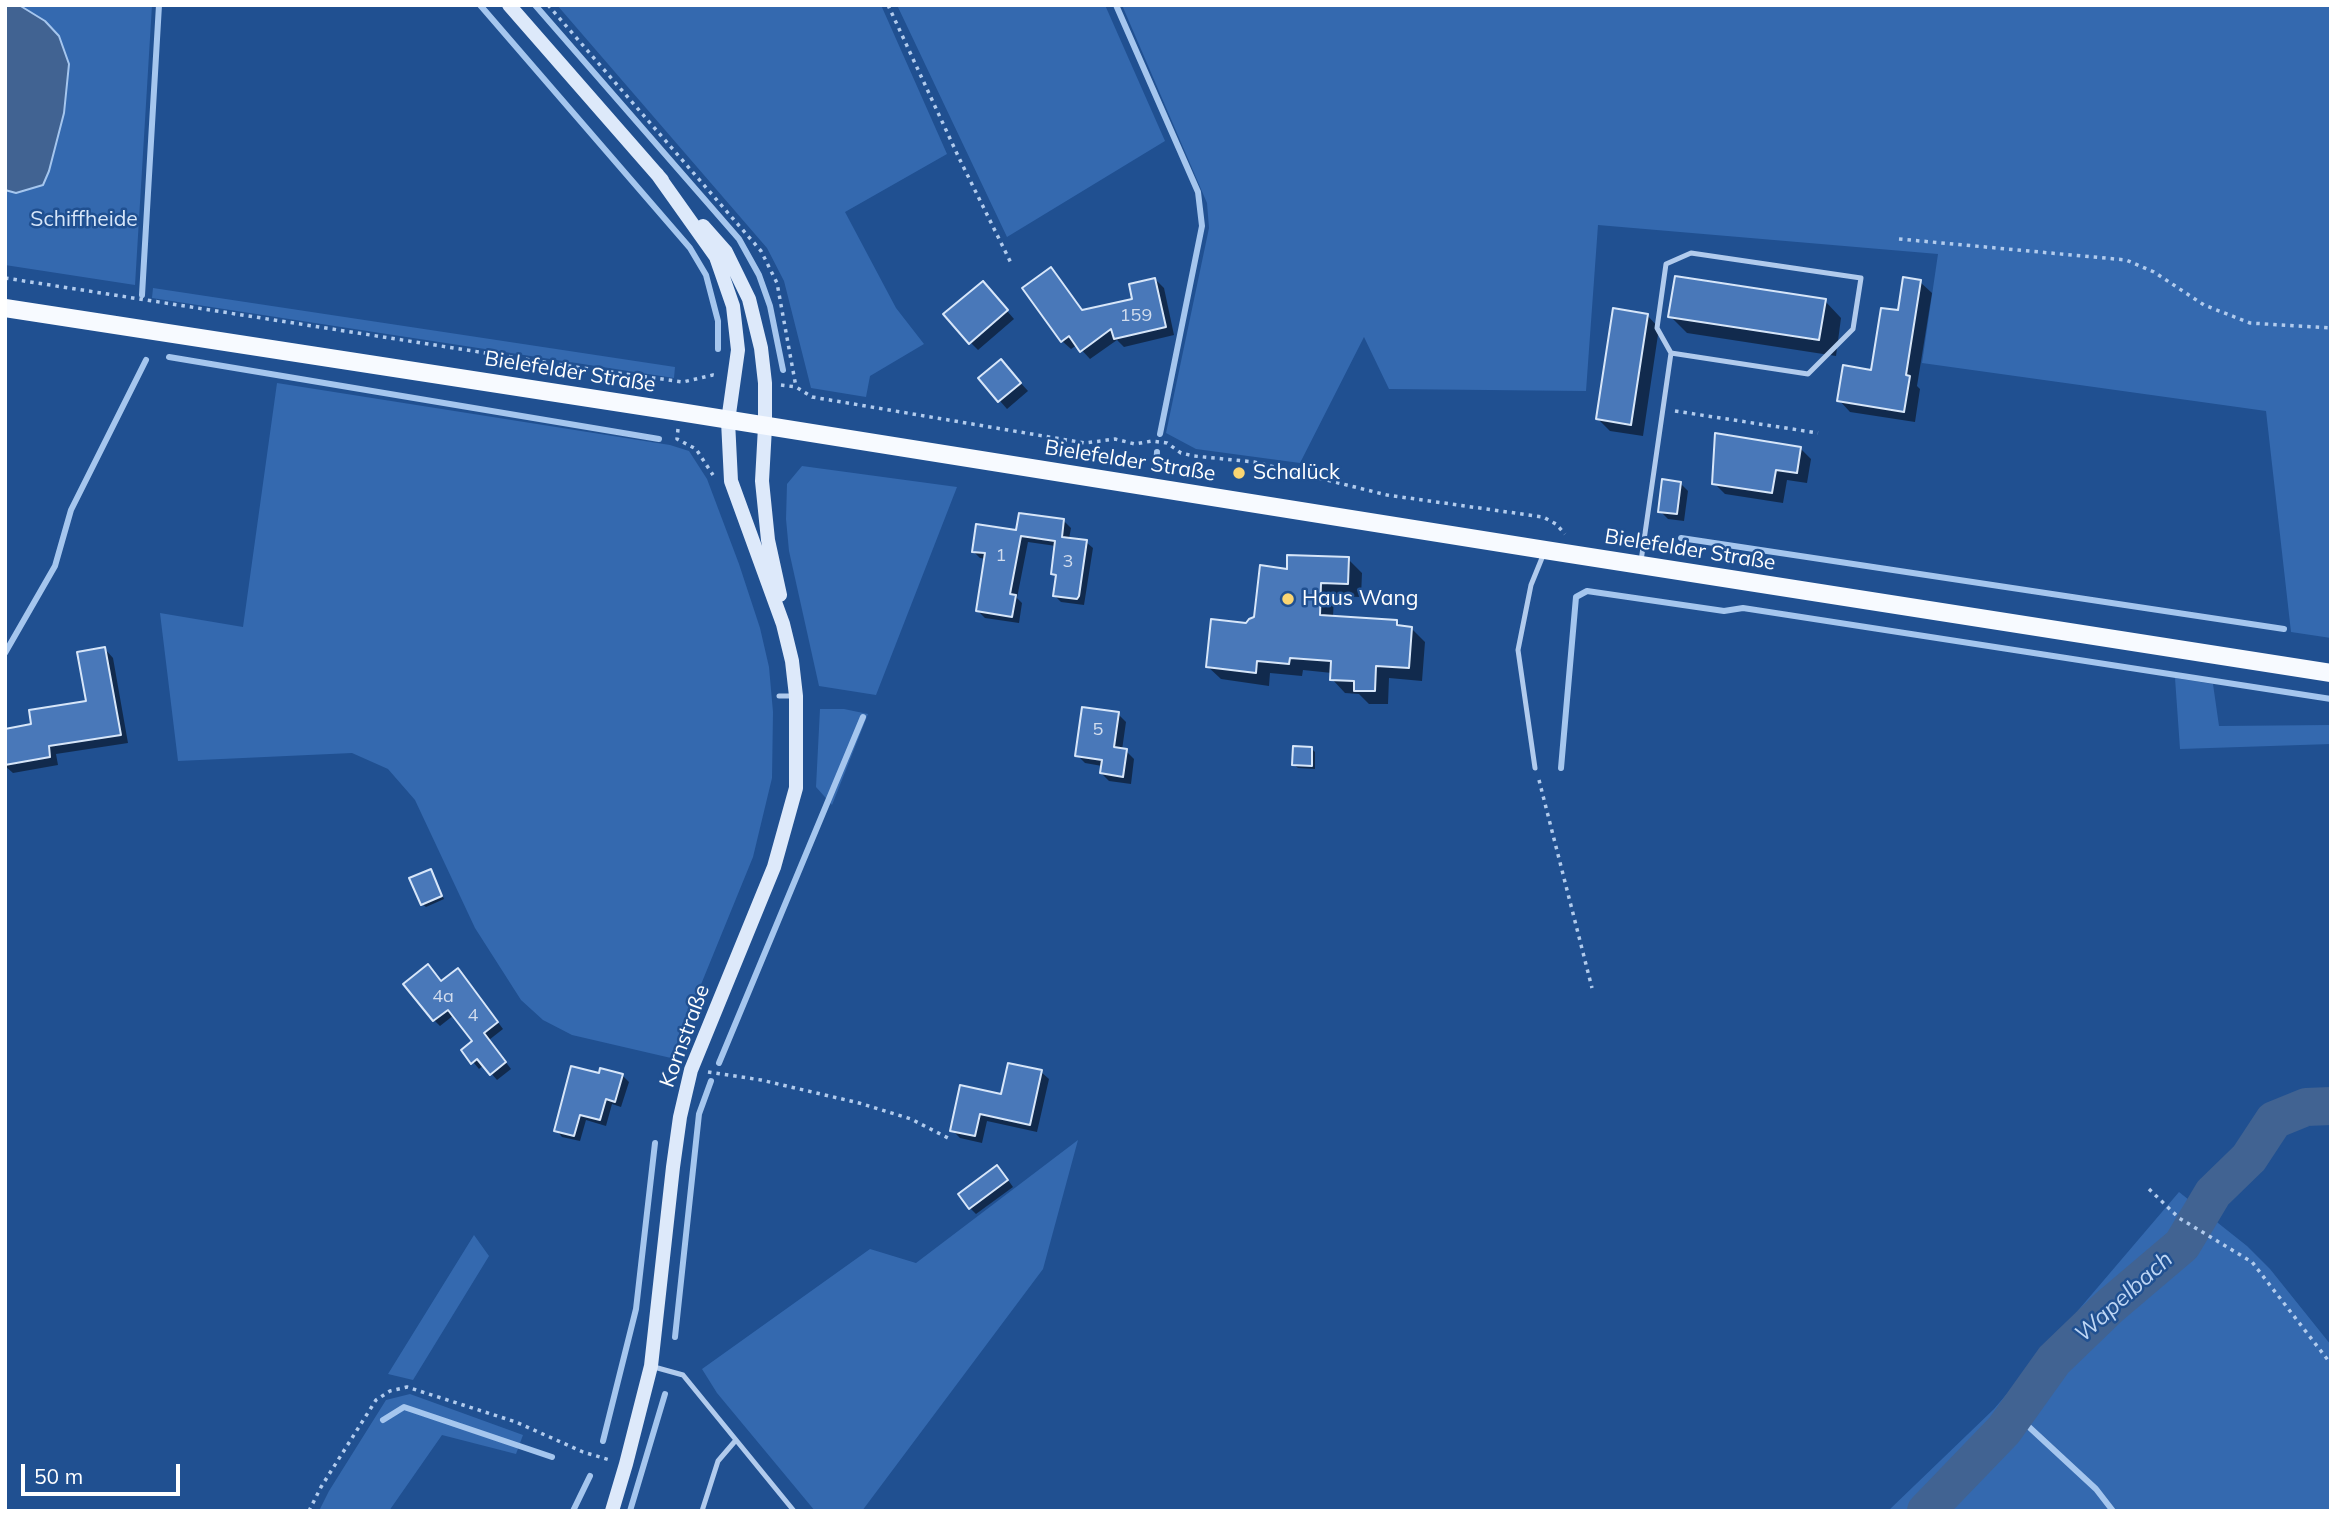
<!DOCTYPE html>
<meta charset="utf-8">
<style>
body{margin:0}
#map{position:relative;width:2336px;height:1516px;overflow:hidden;background:#205091;font-family:Mulish,sans-serif}
canvas{display:block}
.frame{position:absolute;inset:0;border:7px solid #fff;pointer-events:none}
.scale{position:absolute;left:21px;top:1464px;width:159px;height:32px;box-sizing:border-box;border:4px solid #fff;border-top:0;padding-left:9px;font-size:21px;line-height:24px;white-space:nowrap;color:#fff;-webkit-text-stroke:5px #205091;paint-order:stroke}
</style>
<div id="map">
<canvas width="2336" height="1516"></canvas>
<div class="frame"></div>
<div class="scale">50 m</div>
</div>
<script>
const ctx = document.querySelector('canvas').getContext('2d');
ctx.lineJoin = 'round';
function paint(path, color) {
  ctx.fillStyle = color;
  ctx.fill(path, 'evenodd');
}
function poly(rows) {
  const path = new Path2D();
  for (const r of rows) {
    path.moveTo(r[0], r[1]);
    for (let i = 2; i < r.length; i += 2) path.lineTo(r[i], r[i + 1]);
  }
  return path;
}
function stroke(path, color, width, dash) {
  ctx.strokeStyle = color;
  ctx.lineWidth = width;
  ctx.lineCap = dash ? 'butt' : 'round';
  ctx.setLineDash(dash || []);
  ctx.stroke(path);
}
function drawText(font, color, halo, rows, align = 'center') {
  ctx.font = font + ' Mulish,sans-serif';
  ctx.lineWidth = 5;
  ctx.setLineDash([]);
  ctx.textBaseline = 'middle';
  ctx.strokeStyle = halo;
  ctx.fillStyle = color;
  for (const [text, x, y, turn = 0] of rows) {
    ctx.save();
    ctx.translate(x, y);
    ctx.rotate((+turn || 0) * Math.PI / 180);
    ctx.textAlign = isNaN(turn) ? turn : align;
    if (halo) ctx.strokeText(text, 0, 0);
    ctx.fillText(text, 0, 0);
    ctx.restore();
  }
}
const green = poly([
 [19,5,152,5,135,285,5,265,5,190,16,193,43,184,49,171,64,113,69,64,59,36,45,21],
 [557,5,881,5,947,154,845,212,896,308,924,344,870,376,866,397,811,388,784,281,767,248],
 [897,5,1105,5,1165,141,1007,237],
 [1122,5,2331,5,2331,638,2291,632,2266,411,1922,363,1938,254,1598,225,1586,391,1389,389,1364,337,1300,463,1196,449,1166,433,1209,228,1207,203],
 [153,288,675,367,674,378,152,298],
 [277,383,670,445,689,451,707,479,739,564,760,628,769,667,773,712,772,778,753,857,671,1058,572,1035,543,1020,521,1000,475,928,415,800,388,769,352,753,178,761,160,613,243,627],
 [802,466,957,487,876,695,819,686,789,551,786,519,787,484],
 [2175,678,2213,684,2219,726,2331,725,2331,744,2180,749],
 [820,709,844,709,868,714,832,805,816,787],
 [1078,1140,1043,1269,862,1511,815,1511,717,1393,702,1369,870,1249,916,1263],
 [2179,1192,2247,1246,2270,1269,2331,1345,2331,1511,1888,1511,1994,1409],
 [474,1235,489,1256,413,1380,388,1374],
 [410,1394,523,1435,516,1454,442,1435,389,1511,319,1511,329,1491,386,1400]
]);
const water = poly([
 [5,5,19,5,45,21,59,36,69,64,64,113,49,171,43,185,16,193,5,190,5,5]
]);
const shadow = poly([
 [1051,270,1083,312,1134,300,1155,279,1164,288,1174,335,1124,347,1117,340,1090,359,1077,345,1071,349,1062,341],
 [1920,282,1932,293,1917,386,1920,389,1915,422,1850,412,1839,400,1872,372,1899,312],
 [990,291,1014,319,978,350,970,342],
 [1825,301,1841,318,1836,356,1687,333,1670,316],
 [1647,315,1659,328,1643,436,1610,431,1598,419],
 [1008,369,1028,391,1007,409,980,378],
 [1800,448,1811,459,1807,483,1787,480,1783,503,1725,494,1714,483],
 [1680,483,1688,491,1684,521,1668,519,1660,511],
 [1064,521,1071,528,1069,539,1086,542,1093,548,1084,605,1061,602,1055,596,1057,578,1053,573,1056,546,1028,542,1017,598,1022,603,1019,623,985,618,978,611,986,559,980,558,973,551,1018,532],
 [1348,559,1362,573,1361,597,1334,596,1333,617,1397,622,1403,628,1411,628,1425,642,1422,681,1389,678,1388,704,1369,704,1359,694,1345,693,1332,679,1332,673,1303,670,1302,676,1270,673,1269,686,1221,679,1207,666,1256,618,1289,571],
 [105,649,113,658,128,743,56,754,58,765,13,773,5,766,5,730,33,726,88,702],
 [1118,714,1126,722,1122,750,1126,751,1134,759,1131,784,1109,781,1101,773,1102,766,1085,763,1077,755],
 [1312,749,1315,752,1315,769,1298,768,1294,765],
 [430,871,444,899,426,907,422,904],
 [464,976,503,1029,489,1040,511,1069,497,1080,484,1065,479,1069,463,1050,475,1042,454,1015,440,1026,434,1020,442,982],
 [1041,1072,1049,1079,1037,1132,987,1121,982,1143,960,1138,952,1130],
 [600,1075,622,1075,629,1082,621,1107,612,1104,606,1126,586,1120,580,1141,562,1137,556,1130],
 [1003,1173,1013,1187,976,1214,970,1208]
]);
const stream = poly([
 [480,5,690,248,706,275,718,321,718,349],
 [535,5,739,239,759,275,770,306,783,370],
 [1116,5,1198,192,1202,226,1160,434],
 [142,295,159,5],
 [169,357,659,439],
 [1156,467,1157,452],
 [1681,538,2284,629],
 [5,653,55,566,71,510,146,360],
 [1561,768,1576,597,1587,591,1724,611,1743,608,2331,699],
 [719,1063,863,717],
 [675,1337,699,1114,711,1081],
 [2015,1414,2096,1489,2113,1511],
 [383,1420,404,1407,552,1457],
 [603,1441,636,1309,655,1143],
 [573,1511,590,1476],
 [630,1511,665,1394]
]);
const river = poly([
 [1926,1511,2004,1430,2054,1360,2109,1307,2182,1245,2213,1193,2249,1158,2274,1120,2306,1107,2331,1106]
]);
const building = poly([
 [1051,267,1082,310,1132,299,1129,284,1155,278,1166,327,1114,339,1111,329,1080,352,1069,336,1061,342,1022,288,1051,267],
 [1675,276,1826,299,1819,340,1668,317,1675,276],
 [1903,277,1921,280,1906,375,1910,376,1904,412,1837,401,1843,365,1871,370,1881,308,1898,310,1903,277],
 [983,281,1008,310,969,344,943,314,983,281],
 [1613,308,1648,314,1631,425,1596,419,1613,308],
 [1001,359,1021,383,998,402,978,378,1001,359],
 [1715,433,1801,447,1797,473,1776,470,1772,493,1712,484,1715,433],
 [1662,479,1681,482,1677,514,1658,512,1662,479],
 [1019,513,1064,519,1062,537,1087,540,1079,596,1077,599,1053,596,1056,575,1051,574,1055,541,1021,536,1010,594,1016,595,1012,617,976,611,985,553,972,552,976,524,1016,530,1019,513],
 [1287,555,1349,557,1348,584,1321,583,1320,615,1397,620,1397,625,1412,627,1409,668,1376,666,1375,691,1354,691,1354,681,1330,680,1331,661,1290,658,1289,664,1257,661,1256,673,1206,667,1211,619,1246,623,1249,619,1254,617,1260,565,1287,569,1287,555],
 [105,647,121,735,49,746,50,757,5,765,5,729,31,724,29,710,86,701,77,652,105,647],
 [1082,707,1119,712,1114,747,1127,749,1123,777,1100,773,1102,760,1075,756,1082,707],
 [1293,746,1312,747,1312,766,1292,765,1293,746],
 [431,869,442,896,421,905,409,878,431,869],
 [428,964,441,981,458,968,498,1022,484,1033,506,1062,490,1075,477,1059,471,1064,461,1050,472,1041,448,1010,433,1021,403,984,428,964],
 [1008,1063,1042,1070,1030,1125,980,1114,975,1136,950,1131,960,1085,1001,1094,1008,1063],
 [571,1066,599,1073,600,1068,623,1074,615,1102,606,1099,600,1120,580,1115,574,1136,554,1131,571,1066],
 [997,1165,1008,1180,969,1209,958,1194,997,1165]
]);
const path = poly([
 [548,5,761,251,777,283,796,387],
 [888,5,959,158,1011,263],
 [1899,239,2126,260,2154,272,2204,305,2250,323,2331,328],
 [5,278,582,368,683,382,713,375,718,376],
 [781,385,796,387,812,397,1085,443,1115,439,1135,444,1152,441,1167,443,1181,453,1194,456,1254,462,1387,495,1543,517,1556,524,1565,534],
 [1675,411,1818,433],
 [678,429,677,439,696,449,713,475],
 [1539,780,1592,988],
 [708,1072,761,1080,859,1103,911,1119,948,1138],
 [2149,1189,2179,1218,2252,1262,2331,1364],
 [309,1511,321,1487,376,1400,390,1391,407,1387,516,1422,583,1452,610,1460]
]);
const lane = poly([
 [1641,561,1671,353,1808,374,1853,329,1861,278,1691,253,1666,264,1657,328,1671,353],
 [779,696,793,696],
 [1535,768,1518,650,1531,585,1544,553],
 [654,1367,683,1375,794,1511],
 [702,1511,718,1461,736,1440]
]);
const secondary = poly([
 [509,5,662,180],
 [703,226,726,252,749,299,761,348,765,383,765,427,762,481,768,540,780,595],
 [612,1511,626,1464,651,1366,673,1167,680,1117,691,1070,774,867,796,788,796,696,792,661,783,624,731,481,728,421,738,350,733,306,716,257,657,174]
]);
const primary = poly([
 [5,308,680,412,1545,550,2331,673]
]);
const markers = [
 [1239,473,7,"#fad572"],
 [1288,599,7,"#fad572"]
];
const numberNames = [
 ["159",1136,316],
 ["1",1001,556],
 ["3",1068,562],
 ["5",1098,730],
 ["4a",443,997],
 ["4",473,1016]
];
const parkNames = [
 ["Schiffheide",84,220]
];
const streetNames = [
 ["Bielefelder Straße",570,372,9],
 ["Bielefelder Straße",1130,461,9],
 ["Bielefelder Straße",1690,550,9],
 ["Kornstraße",685,1036,-70]
];
const poiNames = [
 ["Schalück",1253,473],
 ["Haus Wang",1302,599]
];
const waterNames = [
 ["Wapelbach",2124,1297,-42]
];
paint(green, '#3469af');
paint(water, '#416392');
stroke(water, '#a5c6ee', 2);
paint(shadow, '#0007');
stroke(stream, '#a5c6ee', 6);
stroke(river, '#416392', 38);
paint(building, '#4978b9');
stroke(building, '#d7e6f9', 2);
stroke(path, '#b1cbed', 3.5, [3.5, 5]);
stroke(lane, '#b1cbed', 5);
stroke(secondary, '#dde9fa', 14);
stroke(primary, '#f7faff', 18);
for (const [x, y, r, color] of markers) {
  const dot = new Path2D();
  dot.arc(x, y, r, 0, 2 * Math.PI);
  ctx.fillStyle = color;
  ctx.fill(dot);
  stroke(dot, '#205091', 2.5);
}
drawText('18px', '#d2ddee', null, numberNames);
drawText('21px', '#d7e6f9', '#205091', parkNames);
drawText('21px', '#fff', '#205091', streetNames);
drawText('21px', '#fff', '#205091', poiNames, 'left');
drawText('italic 23px', '#bdd5f4', '#205091', waterNames);
</script>
